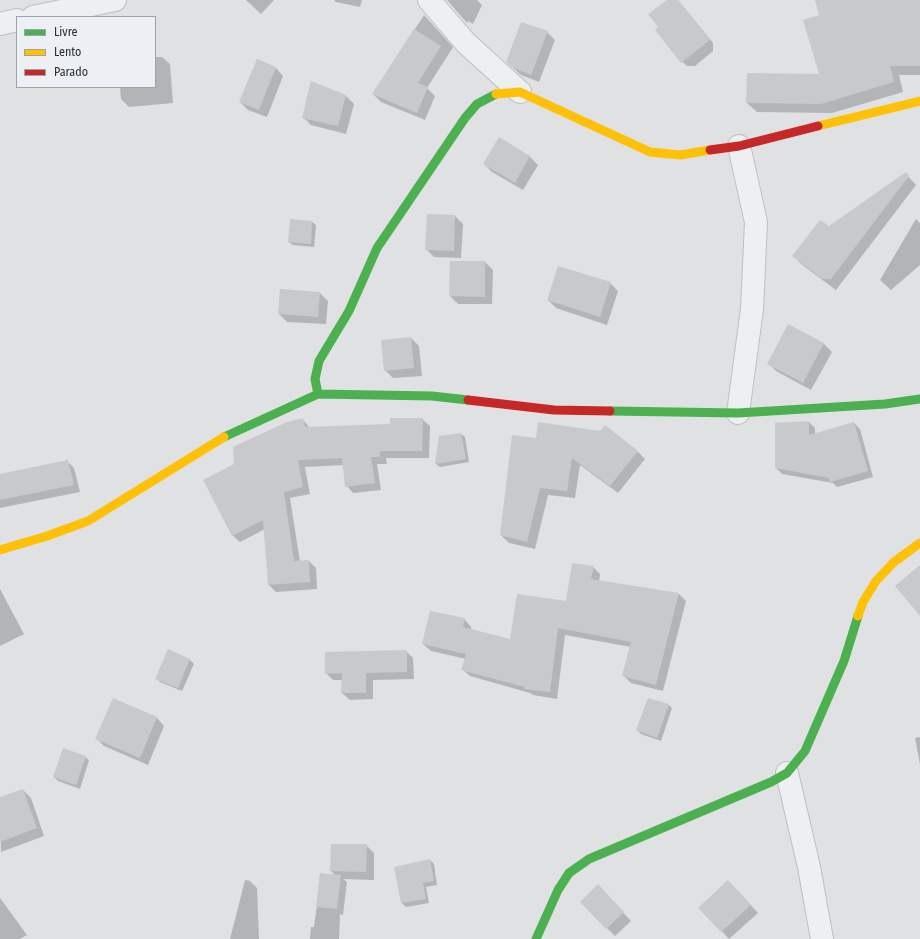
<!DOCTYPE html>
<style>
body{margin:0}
#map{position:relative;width:920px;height:939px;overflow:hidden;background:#dfe1e3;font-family:"Fira Sans Condensed",sans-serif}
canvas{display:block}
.legend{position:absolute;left:16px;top:16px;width:140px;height:72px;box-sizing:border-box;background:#eceff3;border:1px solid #9ea2a9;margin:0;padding:5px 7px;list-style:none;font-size:12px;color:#282f39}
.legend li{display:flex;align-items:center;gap:8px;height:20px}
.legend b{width:20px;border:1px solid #9ea2a9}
</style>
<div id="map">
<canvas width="920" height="939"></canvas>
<ul class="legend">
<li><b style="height:5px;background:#4caf50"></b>Livre</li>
<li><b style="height:5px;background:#ffc107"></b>Lento</li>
<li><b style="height:5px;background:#c62828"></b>Parado</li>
</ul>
</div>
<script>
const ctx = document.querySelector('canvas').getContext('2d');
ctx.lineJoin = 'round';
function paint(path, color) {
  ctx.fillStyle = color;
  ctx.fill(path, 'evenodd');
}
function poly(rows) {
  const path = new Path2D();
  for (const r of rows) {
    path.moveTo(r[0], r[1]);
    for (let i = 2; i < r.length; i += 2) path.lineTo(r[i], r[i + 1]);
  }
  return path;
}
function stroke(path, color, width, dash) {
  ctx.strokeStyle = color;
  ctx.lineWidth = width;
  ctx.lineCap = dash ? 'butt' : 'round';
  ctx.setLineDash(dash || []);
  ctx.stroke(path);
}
const shadow = poly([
 [246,0,274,0,261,14],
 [334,0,362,0,360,7,336,2],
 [447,0,477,0,482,5,473,24,468,21,467,23],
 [669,0,678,0,713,43,713,51,695,66,687,66,678,58,660,27],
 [816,0,920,0,920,75,899,75,903,92,832,113,757,112,747,103,820,75,820,15],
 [424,15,453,47,427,88,435,96,425,120,381,102,373,94],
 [547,32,555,40,539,82,521,75,507,62],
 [155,57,162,57,170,64,173,103,129,107,121,99,120,87,155,87],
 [276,68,283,76,267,117,248,110,240,102],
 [346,96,354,104,346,134,311,125,303,117],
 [499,139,530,157,538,165,523,190,492,172,484,164],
 [906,174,916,185,836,290,801,264,794,256,829,228],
 [455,216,463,224,461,258,434,257,426,249],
 [916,219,920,223,920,265,891,290,880,280],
 [291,220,312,222,316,225,314,247,293,245,289,242],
 [451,262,485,262,493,270,492,304,458,304,450,296],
 [610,283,618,291,607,325,556,308,548,300],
 [320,293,328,301,326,324,287,322,279,314],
 [789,325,824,344,832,352,811,390,776,371,768,363],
 [411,338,419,346,422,376,393,378,385,370],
 [302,419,310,428,391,425,422,419,430,426,429,458,386,458,387,464,377,464,381,490,353,493,346,485,344,465,305,467,310,494,290,498,300,562,309,561,316,568,317,589,276,592,269,585,265,529,240,542,232,535,235,465],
 [809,422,815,428,815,434,854,423,860,429,873,477,837,487,833,483,782,474,776,468],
 [461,434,465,437,469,462,440,467,436,464],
 [513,436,637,451,645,459,618,493,580,465,575,498,548,495,535,549,509,543,501,535],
 [67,461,74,468,80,492,0,508,0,475],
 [593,567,600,574,599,582,679,594,686,601,663,691,631,683,624,676,631,647,565,635,557,699,533,695,530,693,470,676,462,669,466,659,431,651,423,644,464,619,471,627,471,630,511,640,567,602],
 [0,589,24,634,0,646],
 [406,651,413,658,414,679,373,680,373,699,350,700,342,693,343,680,333,680,326,673],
 [175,653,190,660,194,664,182,691,160,682,156,678],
 [669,705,672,708,661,741,641,734,637,730],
 [157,718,164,726,148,765,104,746,96,738],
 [920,737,920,764,915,738],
 [85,757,89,760,80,789,58,781,54,777],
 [23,790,31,798,44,836,1,852,0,798],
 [332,845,366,845,374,853,374,880,343,879,347,882,343,915,340,914,339,939,310,939,311,927,314,927,321,874,336,876,331,871],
 [430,860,434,864,437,885,426,887,429,903,406,907,402,903,396,867],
 [245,880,250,881,257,888,259,939,230,939],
 [736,889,758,913,729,939,700,908],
 [606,894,631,921,615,936,581,902],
 [0,898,27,935,20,939,0,939]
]);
const building = poly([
 [667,0,678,0,710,40,681,63,655,30,658,27,648,14],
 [815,0,920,0,920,66,890,66,894,82,821,104,746,103,747,73,819,74,803,20,819,15],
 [521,22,548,31,531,75,512,67,506,62],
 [414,29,441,46,418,83,428,87,417,113,372,94],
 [257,59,276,67,259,110,239,102],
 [311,81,346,95,338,126,302,118],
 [499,137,530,156,515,183,483,164],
 [906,172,909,176,831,279,822,279,792,256,820,220,829,226],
 [427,214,455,215,454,251,425,250],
 [290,219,312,221,311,244,288,242],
 [450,261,485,261,485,297,449,296],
 [558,266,611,282,600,317,547,300],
 [280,289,320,292,318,317,278,314],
 [788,324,824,343,803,383,767,364],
 [411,337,414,368,384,371,381,340],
 [303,418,305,427,390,424,390,418,423,418,422,451,380,451,380,457,371,457,375,483,345,487,342,458,298,460,303,487,284,492,294,561,309,560,310,582,268,585,263,520,232,536,203,480,234,464,233,447,287,422],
 [809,421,809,435,854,422,868,471,830,482,829,478,775,468,775,423],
 [538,422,600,431,605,425,638,451,610,486,572,458,567,491,540,488,527,542,500,535,512,435,536,438],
 [461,433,466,459,435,464,439,436],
 [68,460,74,485,0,500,0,474],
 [572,563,594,566,591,579,679,593,656,685,622,676,631,642,558,628,550,692,524,689,525,687,461,670,466,654,422,644,430,611,465,618,463,627,510,639,517,594,566,601],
 [920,565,920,616,895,586],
 [168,649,190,659,178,688,155,679],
 [407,650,407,672,366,673,366,693,341,693,342,673,325,674,325,652],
 [113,698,157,717,140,758,95,739],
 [648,698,669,704,657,738,636,730],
 [63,748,86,756,76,785,53,777],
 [23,789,37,828,0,842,0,797],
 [331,844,367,844,366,872,330,871],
 [430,859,434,881,423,883,426,899,401,903,394,867],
 [320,873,341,875,337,909,316,907],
 [728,880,751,905,721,932,698,908],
 [598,884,624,912,606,929,580,902]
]);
const street = poly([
 [429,0,466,43,520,92],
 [33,17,115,0],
 [0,24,17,20],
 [738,413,752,309,756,222,739,146],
 [787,773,809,867,822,939]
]);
const fast = poly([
 [318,394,315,379,319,361,349,311,377,248,465,118,477,104,496,94],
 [610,411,738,413,885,404,920,399],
 [224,437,318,394,432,396,468,400],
 [536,939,558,890,569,873,589,859,771,782,787,773,805,751,844,661,858,616]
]);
const slow = poly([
 [496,94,520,92,650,152,680,155,710,150],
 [818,126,920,101],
 [0,550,47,536,88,521,224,437],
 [858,616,863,602,876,581,894,562,920,543]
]);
const jam = poly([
 [710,150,739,146,818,126],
 [468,400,554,410,610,411]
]);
paint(shadow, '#0003');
paint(building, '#c7c9cb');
stroke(street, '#bdbfc1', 24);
stroke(street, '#eeeff0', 22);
stroke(fast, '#4caf50', 9);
stroke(slow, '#ffc107', 9);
stroke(jam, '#c62828', 9);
</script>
